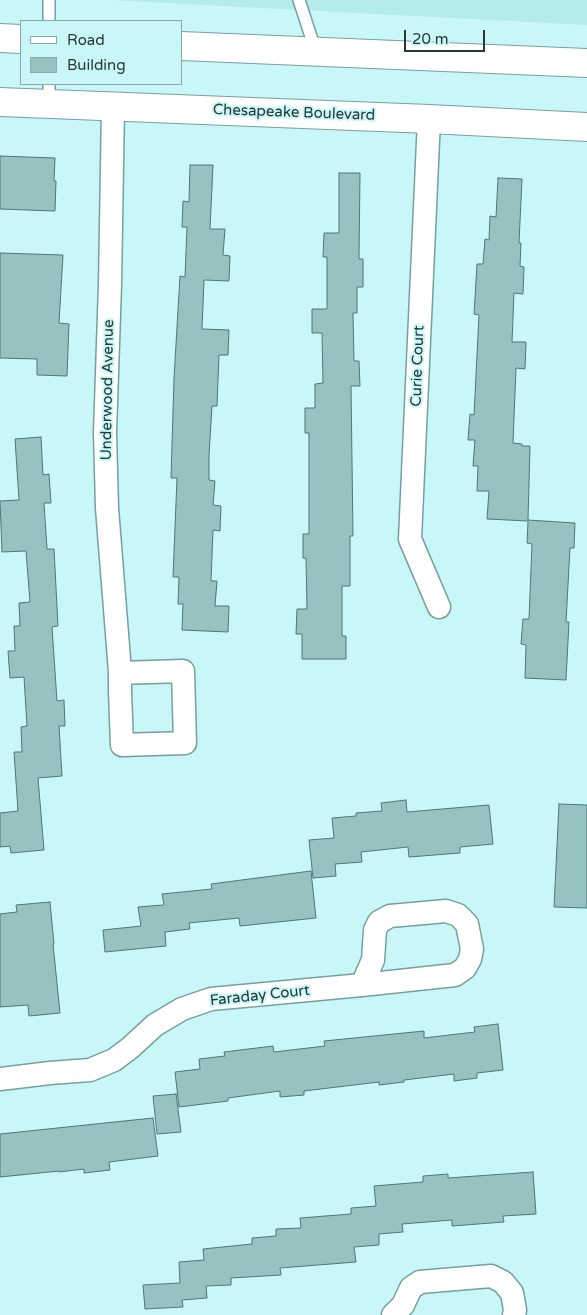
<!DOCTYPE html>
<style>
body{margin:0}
#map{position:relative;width:587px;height:1315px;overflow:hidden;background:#c9f7f7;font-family:"Varela Round",sans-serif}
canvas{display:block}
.legend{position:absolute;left:20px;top:20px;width:162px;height:65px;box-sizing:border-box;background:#c9f7f7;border:1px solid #87aaaa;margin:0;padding:6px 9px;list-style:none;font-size:15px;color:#253737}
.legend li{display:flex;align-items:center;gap:10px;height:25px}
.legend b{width:25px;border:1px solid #87aaaa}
.scale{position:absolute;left:404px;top:30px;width:81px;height:22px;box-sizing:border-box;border:2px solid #253737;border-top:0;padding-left:6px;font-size:15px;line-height:18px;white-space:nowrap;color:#253737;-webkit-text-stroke:4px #c9f7f7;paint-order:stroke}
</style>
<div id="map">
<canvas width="587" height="1315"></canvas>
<ul class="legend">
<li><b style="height:6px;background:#fff"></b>Road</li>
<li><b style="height:14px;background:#97c2c2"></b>Building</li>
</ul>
<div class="scale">20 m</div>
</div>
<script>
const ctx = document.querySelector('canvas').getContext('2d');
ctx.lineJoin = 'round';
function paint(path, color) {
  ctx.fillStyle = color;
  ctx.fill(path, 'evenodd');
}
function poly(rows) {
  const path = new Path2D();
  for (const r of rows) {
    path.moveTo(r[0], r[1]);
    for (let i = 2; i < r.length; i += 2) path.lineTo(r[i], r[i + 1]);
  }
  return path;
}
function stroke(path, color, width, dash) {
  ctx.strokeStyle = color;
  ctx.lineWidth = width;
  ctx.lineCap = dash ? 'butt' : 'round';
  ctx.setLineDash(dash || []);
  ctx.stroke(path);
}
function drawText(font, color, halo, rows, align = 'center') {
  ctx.font = font + ' "Varela Round",sans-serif';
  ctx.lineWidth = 4;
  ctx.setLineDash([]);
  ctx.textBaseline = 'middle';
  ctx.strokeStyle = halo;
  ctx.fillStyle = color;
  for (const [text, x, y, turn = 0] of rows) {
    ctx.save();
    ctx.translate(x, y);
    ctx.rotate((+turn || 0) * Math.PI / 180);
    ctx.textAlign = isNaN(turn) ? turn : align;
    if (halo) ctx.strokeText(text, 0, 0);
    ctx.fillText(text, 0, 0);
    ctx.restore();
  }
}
const built = poly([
 [110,0,587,0,587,25,356,13]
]);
const building = poly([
 [0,156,55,158,54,181,56,181,55,211,0,209,0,156],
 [190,165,213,165,210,229,225,229,223,255,230,256,229,281,204,280,202,329,229,330,228,355,219,355,217,406,212,406,209,456,209,480,215,481,213,505,221,506,220,531,213,530,211,581,217,581,215,606,229,606,228,632,182,630,183,604,178,604,179,577,173,577,177,478,171,478,174,378,180,276,185,277,187,227,182,227,183,201,189,202,190,165],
 [339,173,360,173,359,259,363,259,363,287,357,287,357,313,353,313,354,361,359,361,360,386,351,386,353,536,350,536,350,586,342,586,342,636,346,636,346,659,302,659,302,634,296,634,297,609,307,609,306,558,303,558,303,534,309,534,309,433,305,433,305,408,315,408,315,384,323,383,322,333,312,333,312,309,327,309,327,257,323,257,324,233,339,233,339,173],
 [498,178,522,179,519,243,521,243,520,266,524,267,523,294,514,293,512,342,526,342,525,369,516,368,513,443,522,444,522,446,530,446,528,520,575,523,574,548,570,548,566,622,569,622,566,680,525,678,526,645,521,644,523,619,529,619,532,544,527,543,528,521,487,519,489,491,477,491,478,466,473,466,475,440,468,440,470,414,474,415,479,315,474,314,477,264,483,264,485,239,489,240,490,216,496,217,498,178],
 [0,253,63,255,59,323,69,324,67,376,37,375,37,359,0,358,0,253],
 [41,437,43,475,49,474,51,503,44,503,47,549,54,549,58,626,52,627,57,701,64,700,65,726,59,726,62,776,38,778,44,850,11,853,10,846,0,847,0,813,18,811,14,752,22,752,21,727,27,726,24,677,10,678,8,651,15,651,14,626,20,626,19,603,30,602,26,551,2,552,0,501,19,500,15,439,41,437],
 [406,800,407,812,489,805,493,844,460,847,460,853,409,857,408,847,361,852,362,862,335,864,336,876,313,878,309,840,334,838,332,818,356,816,356,813,382,811,381,803,406,800],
 [559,804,587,805,587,908,554,907,559,804],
 [311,871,316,918,240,926,239,918,189,923,190,929,165,932,166,946,105,952,103,930,141,926,138,907,164,905,162,894,212,889,211,884,311,871],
 [50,902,54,944,53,944,60,1013,29,1016,28,1005,0,1007,0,914,17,912,16,905,50,902],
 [498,1024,503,1070,477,1073,477,1078,454,1081,454,1074,404,1080,404,1082,379,1085,379,1082,304,1091,304,1095,280,1097,280,1091,228,1098,228,1101,179,1107,175,1072,200,1069,199,1059,225,1056,224,1052,273,1046,274,1052,325,1046,324,1041,424,1031,424,1038,475,1032,474,1027,498,1024],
 [176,1094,181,1132,157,1134,153,1096,176,1094],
 [153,1118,158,1156,109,1162,110,1170,84,1173,84,1169,59,1172,59,1171,0,1177,0,1134,153,1118],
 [533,1172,536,1214,503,1216,504,1222,452,1226,452,1220,402,1224,403,1232,379,1234,379,1245,354,1247,356,1262,280,1268,281,1275,231,1278,231,1285,206,1286,207,1298,182,1300,183,1307,145,1309,143,1285,180,1283,179,1262,204,1260,203,1249,252,1244,252,1238,276,1236,276,1229,301,1228,300,1218,351,1214,351,1208,376,1206,374,1186,423,1182,423,1176,448,1174,448,1178,533,1172]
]);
const lane = poly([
 [299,0,316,52],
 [49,21,49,0],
 [49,104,49,84]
]);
const street = poly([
 [113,107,110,284,105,433,107,508,119,659,120,673,120,691,122,745,185,743,183,671,120,673],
 [429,119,410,539,439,607],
 [0,1079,50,1073,90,1070,114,1060,130,1048,155,1025,182,1009,211,999,362,985,455,975,465,968,470,959,472,949,467,924,458,915,446,911,390,916,379,922,375,930,373,960,362,985],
 [393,1315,403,1305,411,1288,420,1282,491,1276,503,1282,512,1293,515,1310,514,1315]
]);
const secondary = poly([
 [0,38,21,39],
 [181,46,587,63],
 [0,102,429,119,587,127]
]);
const streetNames = [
 ["Chesapeake Boulevard",294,113,2],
 ["Curie Court",418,366,-88],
 ["Underwood Avenue",108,390,-89],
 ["Faraday Court",260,996,-6]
];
paint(built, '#b4eceb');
paint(building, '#97c2c2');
stroke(building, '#4d7777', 1);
stroke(lane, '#75a0a0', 14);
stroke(street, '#75a0a0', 25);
stroke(secondary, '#75a0a0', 30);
stroke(lane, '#fff', 11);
stroke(street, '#fff', 22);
stroke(secondary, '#fff', 28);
drawText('15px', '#253737', '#c9f7f7', streetNames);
</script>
